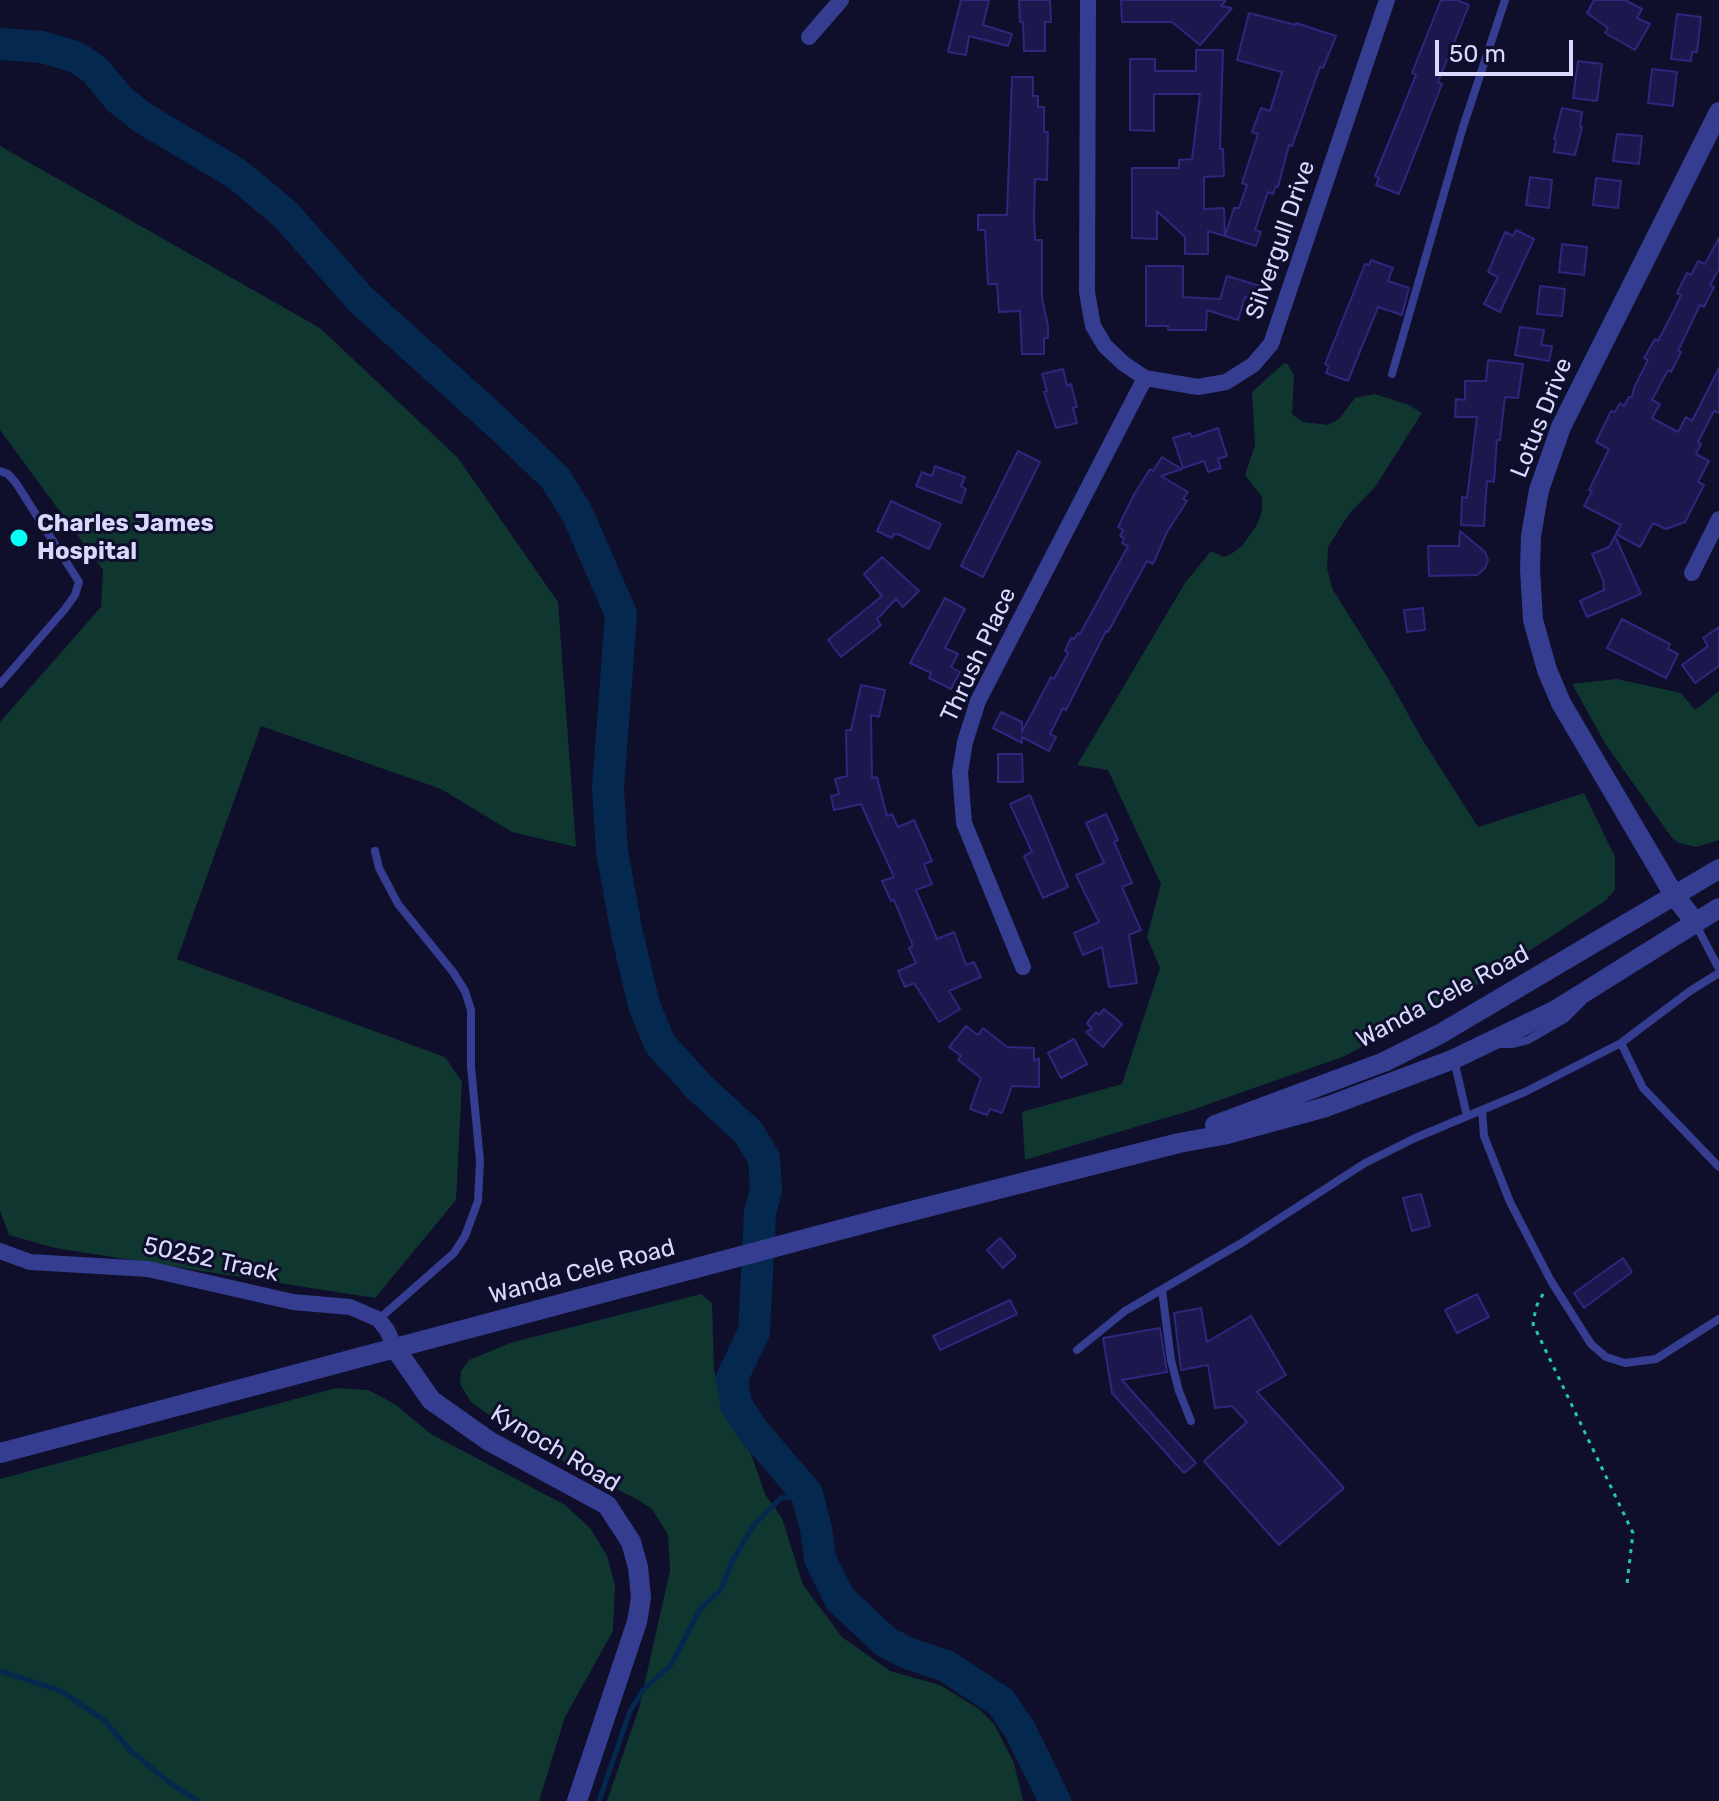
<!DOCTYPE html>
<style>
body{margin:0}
#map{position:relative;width:1719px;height:1801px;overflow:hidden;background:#0f0e2b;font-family:Rubik,sans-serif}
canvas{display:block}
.scale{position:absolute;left:1435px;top:40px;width:138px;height:36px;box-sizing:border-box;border:4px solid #d8d9ff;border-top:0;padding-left:10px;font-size:24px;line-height:28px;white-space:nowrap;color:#d8d9ff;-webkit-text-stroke:6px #0f0e2b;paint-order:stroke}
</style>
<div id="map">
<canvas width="1719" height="1801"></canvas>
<div class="scale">50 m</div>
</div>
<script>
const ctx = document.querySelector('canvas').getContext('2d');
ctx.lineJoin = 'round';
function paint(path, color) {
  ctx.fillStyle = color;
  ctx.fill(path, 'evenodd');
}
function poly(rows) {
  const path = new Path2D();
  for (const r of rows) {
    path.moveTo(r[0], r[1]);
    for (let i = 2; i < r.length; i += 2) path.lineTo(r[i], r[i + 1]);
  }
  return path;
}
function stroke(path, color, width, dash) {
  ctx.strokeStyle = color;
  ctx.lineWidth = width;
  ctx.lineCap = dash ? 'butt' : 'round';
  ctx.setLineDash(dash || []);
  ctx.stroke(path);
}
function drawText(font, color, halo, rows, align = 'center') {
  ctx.font = font + ' Rubik,sans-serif';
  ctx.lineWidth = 6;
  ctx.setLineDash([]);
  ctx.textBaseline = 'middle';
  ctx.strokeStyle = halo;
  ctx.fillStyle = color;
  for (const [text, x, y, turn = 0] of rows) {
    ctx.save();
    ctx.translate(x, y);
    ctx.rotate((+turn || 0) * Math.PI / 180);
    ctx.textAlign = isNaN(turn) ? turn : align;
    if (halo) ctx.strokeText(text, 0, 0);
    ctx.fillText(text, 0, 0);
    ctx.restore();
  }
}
const green = poly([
 [0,146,320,328,458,458,558,602,576,847,512,832,441,789,261,726,177,959,445,1057,462,1082,456,1200,375,1298,55,1248,9,1235,0,1211,0,722,101,607,103,570,0,430],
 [1287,363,1294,375,1292,414,1303,422,1328,425,1339,419,1355,398,1375,394,1409,405,1422,413,1375,487,1349,514,1328,547,1327,568,1332,588,1389,680,1422,739,1478,827,1584,793,1615,857,1615,890,1605,901,1482,982,1345,1056,1189,1111,1025,1160,1022,1112,1122,1084,1160,968,1147,937,1161,884,1108,770,1077,765,1185,583,1211,551,1224,557,1231,554,1242,546,1257,525,1262,511,1262,497,1245,475,1255,445,1252,392,1283,364],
 [1617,679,1681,693,1695,710,1719,691,1719,840,1696,847,1679,843,1672,838,1606,745,1572,684],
 [701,1294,712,1303,714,1370,719,1391,746,1440,765,1494,782,1518,803,1585,842,1637,890,1671,940,1685,979,1709,994,1724,1014,1763,1023,1801,607,1801,639,1708,670,1571,668,1535,652,1509,638,1500,542,1450,511,1431,471,1402,460,1384,461,1371,469,1360,510,1343],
 [336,1388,368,1390,395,1404,431,1434,565,1505,590,1528,607,1556,615,1585,613,1631,565,1717,539,1801,0,1801,0,1479]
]);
const stream = poly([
 [0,1671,61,1691,104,1720,131,1751,170,1783,198,1801],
 [599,1801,630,1711,643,1690,671,1665,700,1609,720,1591,733,1560,753,1526,781,1498,807,1494]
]);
const river = poly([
 [0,44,42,47,76,57,96,71,119,99,143,118,237,174,285,214,361,300,501,426,555,478,577,513,621,614,608,789,612,851,626,929,644,1005,660,1044,700,1088,748,1132,764,1158,766,1190,760,1213,754,1332,732,1378,736,1405,754,1432,807,1494,816,1529,820,1559,840,1599,886,1642,907,1653,946,1666,1001,1702,1020,1730,1055,1801]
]);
const building = poly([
 [961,0,989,0,983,25,1012,34,1008,46,969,36,966,55,948,52,961,0],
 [1019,0,1050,0,1051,22,1045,22,1045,51,1024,51,1023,22,1020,22,1019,0],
 [1121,0,1226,0,1221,6,1232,8,1200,45,1172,22,1122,22,1121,0],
 [1441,0,1457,0,1469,5,1438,82,1442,84,1399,194,1376,185,1379,178,1375,176,1416,75,1412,73,1441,0],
 [1594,0,1625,0,1642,9,1637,18,1650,24,1635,50,1605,33,1608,28,1587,13,1594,0],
 [1249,13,1296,25,1296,23,1336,36,1323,68,1320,67,1292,146,1289,145,1278,187,1276,186,1273,194,1268,192,1255,230,1261,232,1256,246,1225,236,1234,208,1239,208,1247,185,1242,183,1258,134,1252,132,1261,108,1270,111,1282,72,1237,60,1249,13],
 [1677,14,1701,17,1697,52,1692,52,1691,61,1671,59,1677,14],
 [1196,50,1223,50,1220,149,1223,149,1224,176,1204,177,1204,209,1224,208,1225,236,1208,231,1208,254,1185,254,1185,237,1157,211,1157,239,1132,238,1132,168,1179,168,1179,160,1192,159,1200,94,1154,94,1154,131,1130,130,1130,59,1155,59,1155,71,1196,71,1196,50],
 [1578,61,1602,64,1597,101,1573,98,1578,61],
 [1652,69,1677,72,1673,106,1648,103,1652,69],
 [1012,77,1033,77,1033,96,1038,96,1038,107,1044,107,1044,132,1048,132,1047,180,1035,179,1034,215,1035,240,1042,240,1042,298,1048,326,1048,338,1044,338,1044,354,1022,354,1020,311,999,312,997,284,988,284,985,230,978,230,978,215,1007,215,1012,77],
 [1562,108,1582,112,1580,127,1582,127,1575,155,1554,152,1556,140,1554,139,1562,108],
 [1617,134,1642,136,1639,164,1613,161,1617,134],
 [1530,177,1552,180,1549,208,1526,205,1530,177],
 [1596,178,1621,181,1618,208,1593,205,1596,178],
 [1516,230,1534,239,1500,312,1484,304,1498,277,1488,272,1505,232,1513,236,1516,230],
 [1719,238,1719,269,1710,285,1714,287,1704,307,1700,305,1678,351,1681,352,1671,372,1668,370,1652,400,1660,404,1652,418,1678,432,1686,417,1692,421,1719,368,1719,413,1714,411,1698,442,1701,444,1696,454,1709,461,1698,482,1704,485,1685,522,1666,529,1653,523,1640,547,1616,534,1621,525,1584,506,1592,491,1589,490,1609,449,1596,442,1611,411,1615,412,1620,403,1624,406,1629,397,1632,397,1634,388,1648,360,1644,358,1655,339,1658,341,1674,310,1681,295,1677,293,1687,273,1691,275,1698,261,1705,264,1719,238],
 [1562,244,1587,247,1584,275,1559,272,1562,244],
 [1371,260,1393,268,1388,281,1409,288,1402,315,1378,307,1348,381,1326,373,1329,366,1325,364,1365,264,1369,265,1371,260],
 [1146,266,1183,266,1183,297,1220,299,1227,276,1260,286,1255,300,1245,297,1238,320,1207,310,1206,330,1168,330,1168,326,1146,326,1146,266],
 [1540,286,1565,289,1562,316,1537,314,1540,286],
 [1520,327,1544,330,1541,345,1552,346,1549,361,1515,355,1520,327],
 [1488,360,1523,364,1518,398,1505,397,1500,440,1497,440,1494,482,1487,481,1484,526,1461,525,1462,497,1467,498,1477,417,1455,417,1456,399,1465,400,1465,381,1486,381,1488,360],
 [1063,369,1067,386,1071,384,1077,407,1073,408,1077,423,1056,428,1044,392,1047,391,1042,374,1063,369],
 [1218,428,1227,456,1218,459,1221,468,1208,472,1204,461,1183,468,1173,438,1190,433,1192,437,1218,428],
 [1018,451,1040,462,983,577,961,566,1018,451],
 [1162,457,1182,469,1161,476,1188,492,1183,499,1187,501,1167,532,1153,564,1147,561,1108,632,1106,631,1066,710,1063,708,1050,734,1056,737,1049,751,1022,737,1022,743,993,728,1001,712,1022,722,1022,732,1051,677,1054,679,1068,653,1065,651,1071,638,1074,639,1078,633,1080,634,1128,546,1122,543,1124,538,1120,536,1123,530,1118,527,1135,493,1150,469,1153,471,1162,457],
 [935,466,965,477,961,486,966,489,961,503,916,486,922,472,932,476,935,466],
 [891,501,941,524,929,549,900,535,894,534,892,538,877,531,891,501],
 [1460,531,1485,552,1488,560,1485,568,1477,575,1429,576,1428,546,1459,546,1460,531],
 [1615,536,1641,594,1587,617,1580,601,1604,590,1603,580,1592,554,1609,547,1615,536],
 [882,557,919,591,903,607,896,599,877,619,881,625,841,657,828,640,882,596,864,574,882,557],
 [945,598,965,609,945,648,958,654,951,667,960,672,951,689,929,678,931,673,910,663,945,598],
 [1423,608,1425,630,1407,632,1404,610,1423,608],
 [1622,619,1670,644,1668,649,1678,654,1666,678,1607,648,1622,619],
 [1719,627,1719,666,1695,683,1682,665,1708,646,1703,638,1719,627],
 [861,685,885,690,879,717,871,715,872,778,877,777,887,816,892,814,898,827,914,820,932,861,924,864,932,884,916,890,937,939,954,932,966,965,974,962,981,977,949,991,960,1009,939,1022,914,983,905,987,898,971,916,963,909,948,913,946,894,900,891,901,882,881,894,877,861,804,834,810,831,796,839,794,835,779,847,776,846,730,851,730,861,685],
 [998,754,1022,754,1023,782,998,782,998,754],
 [1030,795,1068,887,1043,898,1024,856,1032,852,1010,804,1030,795],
 [1106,814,1118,840,1114,842,1132,883,1122,887,1141,930,1129,935,1137,983,1109,987,1102,947,1083,955,1074,933,1099,922,1076,875,1104,863,1086,823,1106,814],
 [1104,1009,1122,1024,1103,1047,1086,1032,1092,1029,1087,1023,1096,1012,1099,1015,1104,1009],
 [966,1026,978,1035,983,1028,1007,1047,1034,1048,1034,1061,1039,1058,1039,1087,1012,1086,1002,1113,990,1109,987,1115,970,1109,981,1078,958,1060,961,1056,949,1047,966,1026],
 [1074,1039,1087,1064,1061,1078,1048,1053,1074,1039],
 [1421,1194,1430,1226,1412,1231,1403,1198,1421,1194],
 [1000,1238,1016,1256,1003,1268,987,1250,1000,1238],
 [1623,1258,1632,1272,1584,1308,1574,1293,1623,1258],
 [1477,1294,1489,1317,1457,1333,1445,1310,1477,1294],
 [1010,1300,1017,1314,940,1350,933,1336,1010,1300],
 [1201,1308,1207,1342,1251,1316,1286,1375,1257,1392,1344,1488,1279,1545,1204,1461,1247,1422,1232,1406,1215,1408,1208,1365,1181,1370,1174,1313,1201,1308],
 [1160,1328,1167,1372,1122,1380,1196,1463,1184,1473,1112,1393,1103,1338,1160,1328]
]);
const path = poly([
 [1543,1294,1536,1307,1533,1324,1633,1533,1627,1584]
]);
const service = poly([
 [1392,374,1463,127,1505,0],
 [0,471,8,474,16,483,79,582,75,595,65,609,0,684],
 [375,851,379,868,398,904,453,972,465,991,471,1010,471,1067,480,1161,478,1201,465,1236,454,1253,379,1319],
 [1695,923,1719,969],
 [1621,1043,1643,1088,1719,1167],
 [1497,1044,1512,1044,1528,1040,1566,1018,1582,1002],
 [1454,1060,1467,1116],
 [1482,1110,1484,1136,1510,1202,1551,1281,1591,1344,1606,1357,1625,1363,1656,1359,1719,1319],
 [1162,1290,1171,1360,1179,1391,1191,1421],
 [1077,1350,1125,1311,1243,1242,1365,1163,1415,1138,1525,1092,1621,1043,1690,991,1719,973]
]);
const minor = poly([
 [1088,0,1087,292,1093,326,1105,346,1123,363,1145,378,1198,387,1226,382,1253,365,1271,344,1387,0],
 [809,37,841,0],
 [1692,573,1719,519],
 [1023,967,964,823,960,772,965,742,978,701,1145,378],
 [0,1251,30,1262,148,1269,293,1302,350,1307,378,1319,387,1330,395,1348]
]);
const tertiary = poly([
 [1695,922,1674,895,1561,703,1547,670,1533,620,1530,570,1531,536,1539,490,1561,427,1719,112],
 [1215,1125,1384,1062,1440,1034,1719,869],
 [395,1348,431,1400,489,1441,607,1505,631,1542,638,1567,641,1598,637,1622,577,1801],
 [0,1453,888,1217,1179,1143,1223,1135,1326,1107,1454,1059,1556,1010,1719,908]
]);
const markers = [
 [19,538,10,"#04fff7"]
];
const streetNames = [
 ["Silvergull Drive",1281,240,-71],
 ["Lotus Drive",1542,418,-68],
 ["Thrush Place",979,655,-65],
 ["Wanda Cele Road",1443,997,-28],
 ["50252 Track",211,1260,12],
 ["Wanda Cele Road",582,1272,-15],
 ["Kynoch Road",555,1449,31]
];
const poiNames = [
 ["Charles James",37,524],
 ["Hospital",37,552]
];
paint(green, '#103630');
stroke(stream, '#05294e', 5);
stroke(river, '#05294e', 32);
paint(building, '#1c184e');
stroke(building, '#2d277d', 2);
stroke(path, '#23c9a9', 3, [4, 6]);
stroke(service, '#343d8f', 8);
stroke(minor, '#343d8f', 16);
stroke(tertiary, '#343d8f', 20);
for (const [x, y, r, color] of markers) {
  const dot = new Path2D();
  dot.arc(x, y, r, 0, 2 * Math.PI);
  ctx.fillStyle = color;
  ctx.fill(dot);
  stroke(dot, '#0f0e2b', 3);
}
drawText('24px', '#d8d9ff', '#0f0e2b', streetNames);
drawText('bold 24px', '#d8d9ff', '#0f0e2b', poiNames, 'left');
</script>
